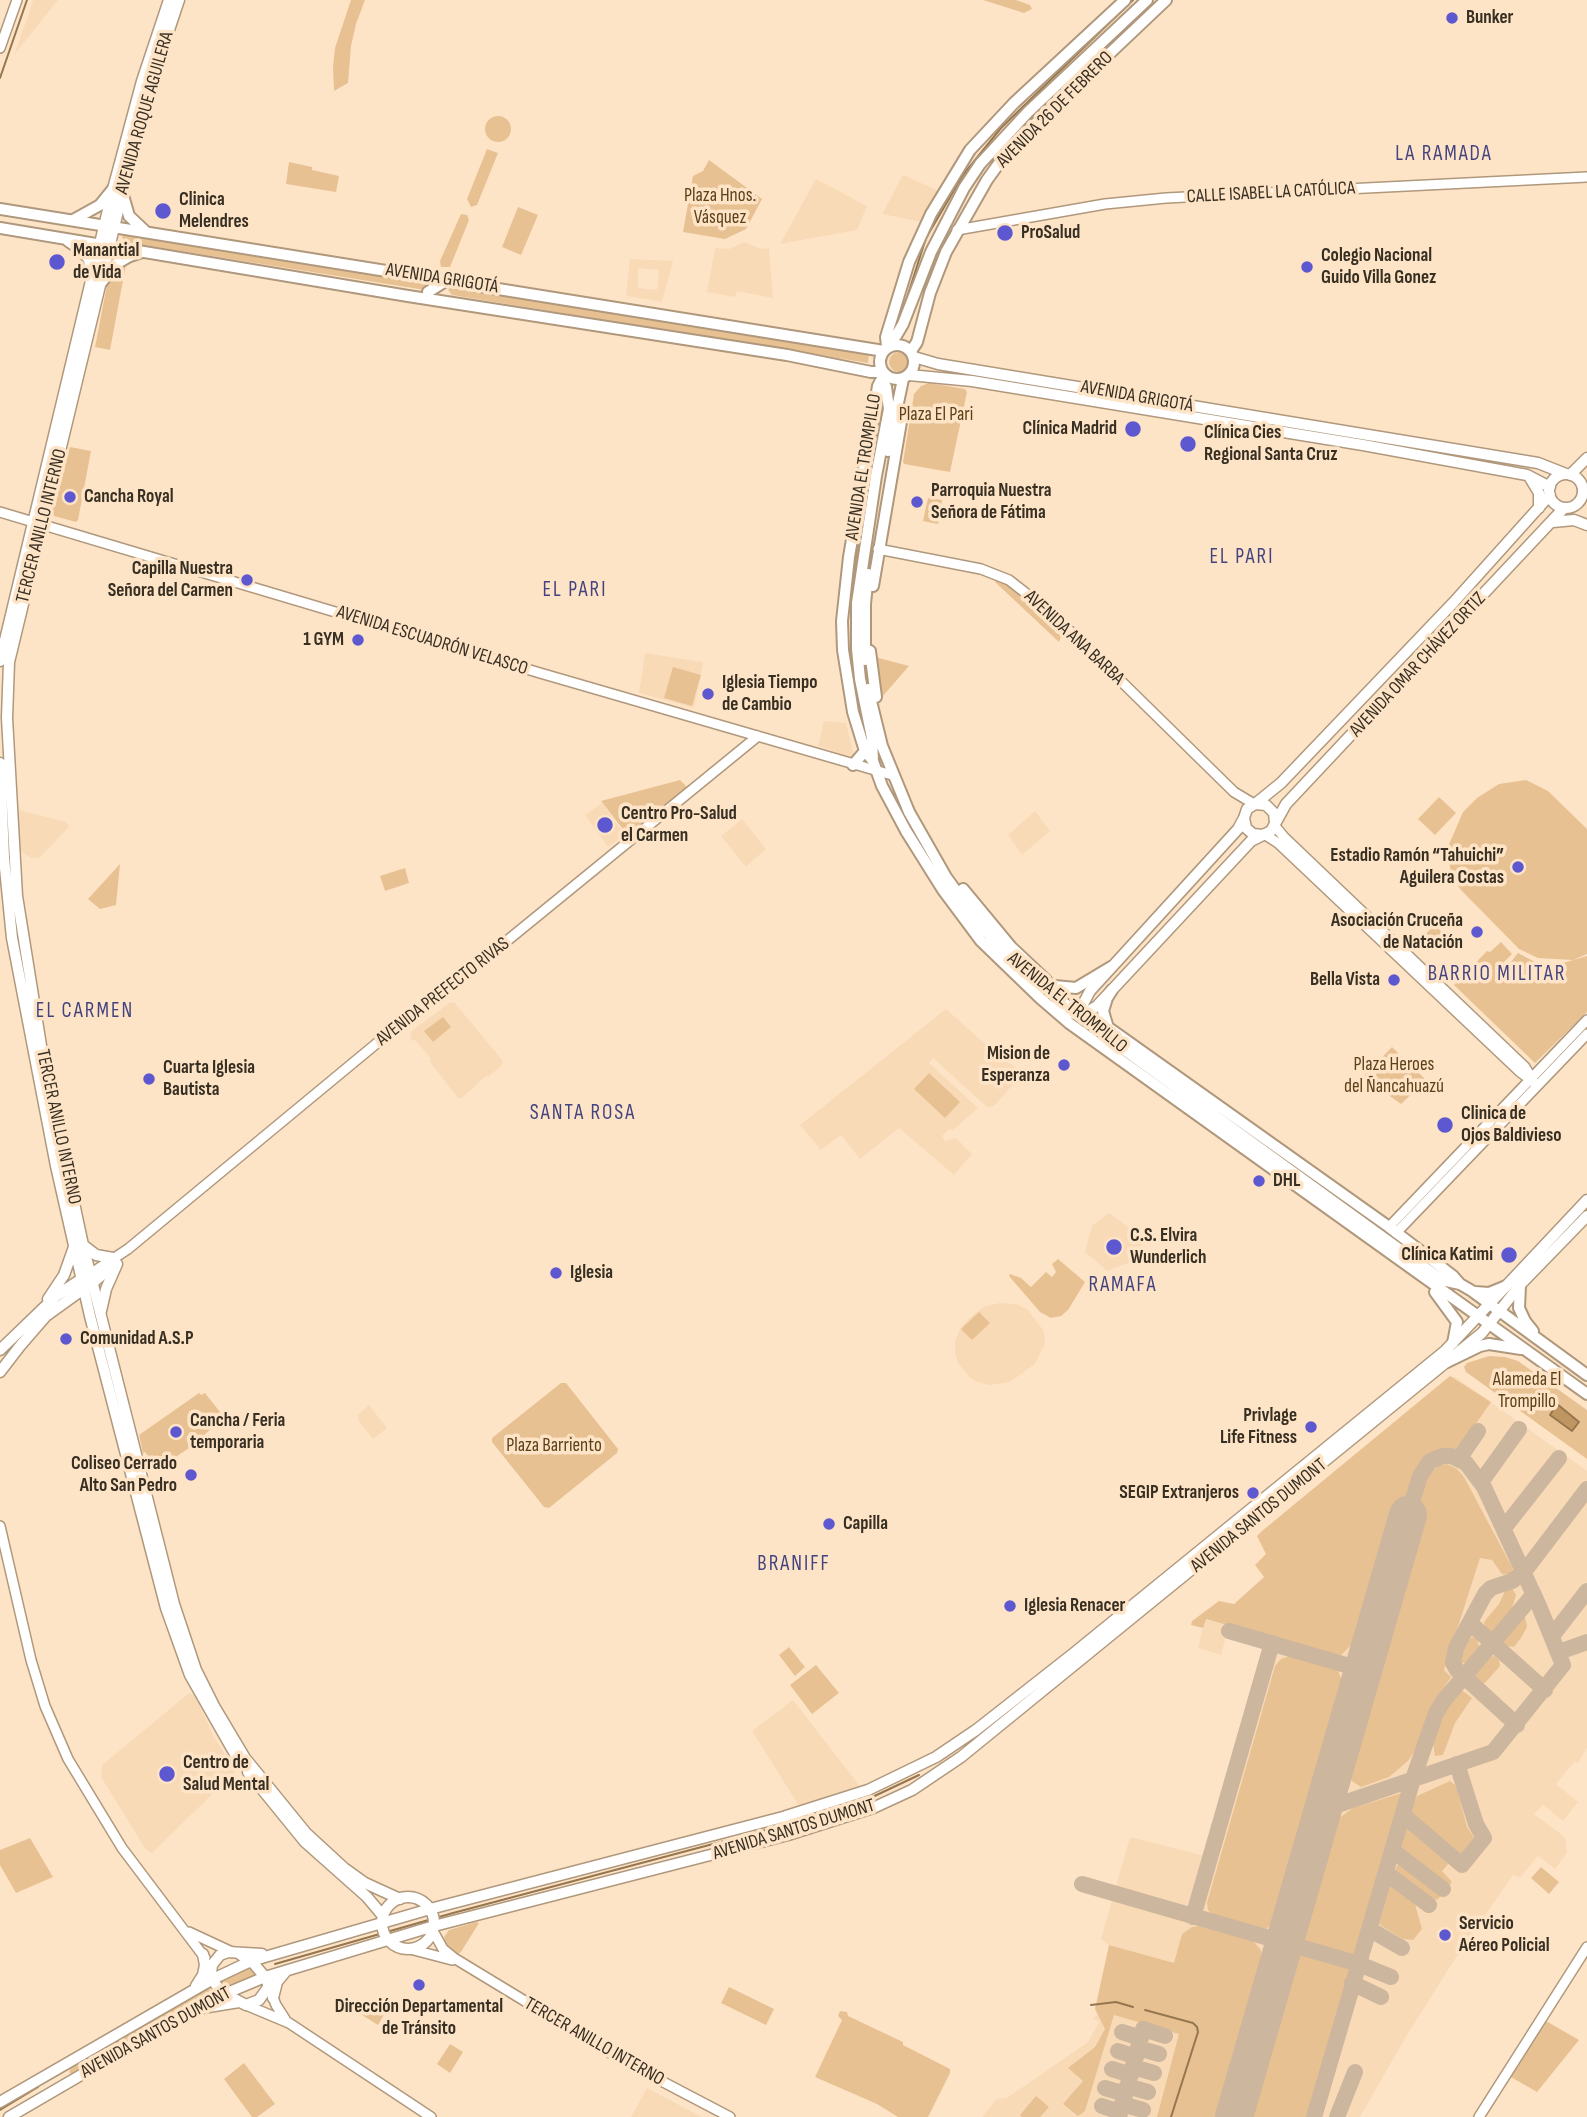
<!DOCTYPE html>
<meta charset="utf-8">
<style>
body{margin:0}
canvas{display:block;background:#fee4c7}
</style>
<canvas width="1587" height="2117"></canvas>
<script>
const ctx = document.querySelector('canvas').getContext('2d');
ctx.lineJoin = 'round';
function paint(path, color) {
  ctx.fillStyle = color;
  ctx.fill(path, 'evenodd');
}
function poly(rows) {
  const path = new Path2D();
  for (const r of rows) {
    if (r.length === 3) {
      path.moveTo(r[0] + r[2], r[1]);
      path.arc(r[0], r[1], r[2], 0, 2 * Math.PI);
      continue;
    }
    path.moveTo(r[0], r[1]);
    for (let i = 2; i < r.length; i += 2) path.lineTo(r[i], r[i + 1]);
  }
  return path;
}
function stroke(path, color, width, dash) {
  ctx.strokeStyle = color;
  ctx.lineWidth = width;
  ctx.lineCap = dash ? 'butt' : 'round';
  ctx.setLineDash(dash || []);
  ctx.stroke(path);
}
function drawText(font, color, halo, rows, align = 'center') {
  ctx.font = font + ' "Sofia Sans Condensed",sans-serif';
  ctx.lineWidth = 7;
  ctx.setLineDash([]);
  ctx.textBaseline = 'middle';
  ctx.strokeStyle = halo;
  ctx.fillStyle = color;
  for (const [text, x, y, turn = 0] of rows) {
    ctx.save();
    ctx.translate(x, y);
    ctx.rotate((+turn || 0) * Math.PI / 180);
    ctx.textAlign = isNaN(turn) ? turn : align;
    if (halo) ctx.strokeText(text, 0, 0);
    ctx.fillText(text, 0, 0);
    ctx.restore();
  }
}
const built = poly([
 [33,0,58,0,14,55,28,16],
 [903,175,939,191,922,222,882,214],
 [816,179,867,206,857,230,780,244],
 [744,242,762,249,769,248,773,298,737,291,735,297,707,292,715,248,729,249],
 [630,259,673,261,662,302,626,296],
 [638,268,659,270,657,290,638,288],
 [645,653,703,662,694,708,639,693],
 [824,721,846,723,855,759,818,746],
 [602,803,625,835,608,847,585,815],
 [19,810,66,822,69,827,39,858,31,858,20,851,17,812],
 [1035,811,1050,831,1022,855,1008,835],
 [742,819,766,849,746,867,721,836],
 [454,1002,503,1061,502,1065,488,1077,486,1076,462,1098,458,1098,430,1062,431,1059,415,1040,412,1041,410,1038,412,1031,449,1003],
 [946,1009,991,1049,1023,1073,994,1106,987,1107,933,1058,929,1063,978,1108,953,1130,950,1129,942,1136,945,1141,956,1138,972,1154,954,1175,899,1128,860,1159,841,1135,821,1150,800,1125],
 [1109,1213,1142,1237,1143,1242,1131,1262,1107,1271,1085,1252,1092,1226],
 [1000,1303,1016,1304,1027,1309,1044,1331,1045,1344,1035,1364,1010,1382,990,1385,980,1383,970,1378,958,1363,955,1353,955,1341,961,1327,973,1315,985,1306],
 [1450,1376,1457,1378,1587,1471,1587,1748,1578,1763,1575,1761,1556,1784,1578,1802,1563,1821,1543,1805,1534,1814,1565,1837,1567,1853,1555,1869,1538,1856,1520,1878,1513,1875,1453,1962,1404,2040,1360,2117,982,2117,997,2099,1007,2098,1088,2042,1099,2022,1093,2018,1175,1964,1109,1945,1101,1939,1130,1837,1205,1856,1282,1585,1257,1536],
 [369,1405,387,1428,373,1439,358,1420,358,1415],
 [1205,1619,1229,1626,1221,1655,1198,1648],
 [189,1693,195,1695,214,1737,236,1771,152,1853,146,1850,101,1777,102,1765],
 [793,1700,859,1785,858,1789,799,1806,752,1731],
 [647,2088,702,2117,631,2117]
]);
const green = poly([
 [351,0,365,0,356,24,351,46,348,83,334,91,333,67,335,48],
 [983,0,1016,0,1030,5,1032,9,1024,13],
 [498,129,13],
 [487,149,498,153,477,205,471,207,467,199],
 [709,160,762,199,746,229,725,239,683,232,693,176,703,171],
 [289,162,312,167,312,170,339,176,336,192,286,184],
 [518,207,538,215,521,255,502,247],
 [461,214,467,215,469,220,450,267,441,267,440,261],
 [126,234,425,283,428,287,425,290,124,242,122,236],
 [127,259,110,350,95,347,108,280],
 [451,287,869,354,868,363,452,295,448,290],
 [899,362,10],
 [929,383,965,389,967,392,950,472,904,464,903,462,914,394,921,386],
 [70,447,91,451,78,520,76,522,54,516,52,513],
 [928,498,942,500,938,524,923,521],
 [998,579,1022,593,1059,627,1062,634,1059,642,995,582],
 [875,657,909,666,882,697,880,696],
 [673,667,701,675,692,706,664,698],
 [680,780,688,788,629,837,601,801],
 [1526,780,1548,791,1587,829,1587,954,1573,960,1538,958,1519,949,1460,889,1451,873,1447,849,1463,812,1477,798,1499,784],
 [1439,797,1456,813,1435,835,1418,819],
 [120,864,116,905,100,909,88,899],
 [405,868,409,883,385,891,380,876],
 [1435,925,1445,936,1428,952,1418,941],
 [1501,942,1512,954,1502,964,1506,968,1518,953,1537,963,1556,965,1587,956,1587,1012,1535,1063,1454,985,1487,951,1490,952],
 [443,1017,451,1027,433,1042,424,1031],
 [1392,1047,1425,1079,1423,1083,1401,1104,1363,1077],
 [929,1073,960,1102,945,1118,914,1089],
 [1058,1259,1085,1282,1068,1310,1061,1316,1051,1318,1040,1312,1009,1276,1010,1274,1021,1278,1031,1287,1046,1272,1052,1277,1056,1272,1052,1264],
 [979,1312,990,1323,972,1340,961,1329],
 [1489,1356,1505,1357,1518,1361,1587,1410,1587,1459,1466,1372,1464,1367,1467,1363],
 [1450,1376,1491,1402,1461,1445,1459,1451,1452,1449,1435,1451,1426,1455,1414,1471,1401,1510,1392,1508,1355,1641,1342,1654,1337,1657,1206,1619,1203,1628,1191,1625,1192,1621,1219,1601,1234,1604,1264,1577,1255,1565,1266,1554,1257,1536,1262,1531],
 [561,1383,566,1383,618,1449,617,1453,549,1508,544,1507,492,1442,492,1438],
 [199,1393,201,1395,205,1393,224,1417,192,1446,168,1462,150,1465,151,1460,145,1452,143,1453,139,1435],
 [1447,1464,1457,1469,1464,1477,1513,1569,1509,1575,1502,1574,1492,1560,1480,1558,1444,1670,1451,1677,1432,1705,1418,1746,1408,1761,1389,1777,1361,1787,1352,1781,1348,1770,1425,1517,1415,1514,1427,1475,1439,1465],
 [1512,1588,1516,1595,1512,1608,1493,1633,1486,1631,1484,1622,1499,1604,1506,1589],
 [1525,1617,1527,1627,1521,1638,1514,1647,1507,1646,1504,1643,1506,1634],
 [1472,1637,1477,1638,1479,1647,1466,1663,1461,1663,1457,1658,1460,1649],
 [789,1647,805,1667,795,1676,779,1655],
 [1290,1656,1337,1669,1343,1682,1275,1921,1266,1929,1258,1932,1214,1918,1208,1910,1207,1903,1275,1666,1281,1659],
 [1495,1656,1499,1660,1500,1666,1485,1683,1479,1682,1475,1679,1476,1670,1488,1657],
 [816,1665,839,1693,812,1714,790,1685],
 [1463,1691,1472,1698,1455,1723,1443,1755,1435,1756,1433,1744,1444,1712,1458,1693],
 [1450,1781,1456,1786,1467,1827,1477,1842,1462,1860,1413,1817,1410,1811,1417,1796],
 [1405,1792,1357,1954,1351,1960,1304,1945,1301,1938,1338,1819,1353,1808],
 [1410,1827,1415,1828,1448,1858,1449,1863,1442,1871,1452,1882,1449,1886,1445,1886,1403,1850,1401,1846,1405,1831],
 [30,1838,53,1877,16,1893,0,1865,0,1850],
 [1400,1862,1435,1888,1441,1896,1437,1900,1420,1892,1399,1876,1395,1869],
 [1541,1867,1559,1882,1549,1894,1531,1878],
 [1395,1882,1415,1897,1416,1908,1422,1929,1413,1940,1403,1939,1380,1925,1378,1921,1389,1886],
 [476,1922,479,1923,461,1952,458,1954,446,1944,444,1937,449,1930],
 [1199,1926,1253,1941,1261,1950,1262,1959,1216,2117,1157,2117,1179,2034,1114,2015,1085,2111,1078,2116,1063,2104,1083,2081,1068,2068,1095,2047,1105,2029,1095,2009,1109,1945,1174,1963,1182,1934,1192,1927],
 [1297,1952,1349,1967,1351,1972,1309,2117,1250,2117,1294,1956],
 [247,1967,258,1974,228,1987,219,1981],
 [207,1985,212,1993,181,2013,73,2076,69,2072,71,2068,103,2051,118,2038],
 [729,1987,774,2009,766,2025,721,2003],
 [368,1999,386,2011,378,2025,359,2013],
 [840,2011,847,2012,848,2016,903,2042,903,2045,950,2069,950,2073,928,2117,898,2117,877,2104,815,2077,842,2020,838,2016],
 [1546,2021,1579,2040,1537,2092,1511,2077],
 [450,2044,463,2052,450,2073,437,2064],
 [244,2063,275,2104,257,2117,252,2117,224,2079],
 [1036,2096,1049,2107,1040,2117,1022,2117,1020,2115]
]);
const water = poly([
 [1557,1404,1579,1422,1572,1431,1550,1415,1557,1404]
]);
const stream = poly([
 [0,78,27,0],
 [903,310,926,238,963,175,1001,128,1133,0],
 [275,1964,453,1913,826,1814,864,1801,919,1775],
 [1091,2005,1116,2002,1133,2007],
 [1145,2010,1193,2023,1197,2027,1198,2032,1171,2117],
 [0,2110,38,2087]
]);
const canal = poly([
 [856,578,863,513,883,407]
]);
const taxiway = poly([
 [1459,1459,1478,1431],
 [1481,1482,1519,1429],
 [1504,1528,1559,1458],
 [1470,1623,1545,1690],
 [1229,1631,1363,1670],
 [1552,1636,1587,1591],
 [1559,1652,1587,1642],
 [1517,1725,1457,1670,1453,1663,1456,1648,1485,1594,1491,1588,1512,1581,1524,1572,1587,1489],
 [1323,1810,1493,1752,1563,1665,1539,1606,1484,1487,1466,1463,1451,1456,1443,1456,1430,1461,1420,1476,1408,1515],
 [1403,1815,1462,1865,1484,1838,1476,1824,1457,1764],
 [1392,1850,1443,1889],
 [1386,1873,1429,1905],
 [1082,1884,1359,1964,1391,1977],
 [1193,1917,1272,1643],
 [1369,1929,1402,1948],
 [1352,1983,1381,1997],
 [1122,2032,1141,2038],
 [1138,2048,1159,2054],
 [1118,2051,1136,2057],
 [1133,2067,1154,2073],
 [1112,2069,1131,2075],
 [1127,2086,1148,2092],
 [1105,2088,1125,2094],
 [1122,2104,1143,2110],
 [1102,2106,1120,2112],
 [1119,2117,1143,2029,1165,2036],
 [1314,2117,1413,1779,1436,1713,1444,1700,1534,1594],
 [1337,2117,1355,2072]
]);
const runway = poly([
 [1234,2117,1408,1515]
]);
const tertiary = poly([
 [0,48,17,0],
 [957,230,1105,204,1166,198,1587,177],
 [0,512,540,673,892,775],
 [878,549,981,569,1009,580,1041,605,1072,633,1234,792,1254,804],
 [1274,825,1284,837,1525,1067,1531,1077],
 [1264,834,1278,843,1520,1072,1538,1085],
 [1389,1227,1587,1020],
 [1396,1233,1587,1034],
 [90,1274,128,1249,394,1029,481,962,758,736],
 [92,1284,116,1264],
 [0,1526,31,1660,45,1706,68,1759,122,1848,205,1958],
 [433,1931,443,1949,454,1958,627,2063,730,2117],
 [189,1932,232,1952],
 [410,1949,452,1960],
 [271,1992,276,2005,285,2019],
 [246,2005,289,2023,431,2117],
 [1479,2117,1587,1947]
]);
const secondary = poly([
 [179,0,153,78,132,153,9,662,7,718,17,896,43,1058,83,1245,174,1604,196,1670,214,1706,245,1758,306,1833,344,1868,365,1883,400,1899],
 [914,357,938,364,1538,463,1566,474],
 [909,375,972,381,1363,445,1527,475,1550,487],
 [1566,491,17],
 [1570,475,1587,458],
 [1530,478,1539,493,1539,508],
 [1553,522,1574,520,1587,525],
 [0,661,113,189,142,81,169,0],
 [0,763,4,858,12,938,56,1166,90,1316,166,1608,190,1675,235,1754],
 [1255,804,1281,783,1453,603,1550,495],
 [1263,835,1253,834,1246,828,1244,818,1247,809,1255,804,1266,805,1274,813,1275,823],
 [1053,1007,1081,1016,1097,1006,1251,841,1271,831,1286,804,1564,508],
 [1082,1019,1081,1008,1090,991,1238,829,1244,818],
 [83,1245,96,1255,113,1258],
 [48,1299,64,1275,74,1247],
 [101,1311,106,1289,117,1264],
 [0,1350,56,1296,86,1276],
 [0,1372,20,1346,46,1316,89,1285],
 [248,1772,305,1842,367,1897,383,1916],
 [408,1923,26],
 [238,1953,254,1964,265,1977,269,1986,259,2000,246,2005,223,1993,216,1985,211,1974,212,1965,220,1955,228,1952,262,1954],
 [196,1986,203,1975,205,1965,203,1954],
 [273,1998,277,1982,286,1971],
 [202,2008,239,2002],
 [0,2102,213,1979,251,1961,430,1909,783,1817,868,1790,936,1757,976,1730,1074,1653,1445,1351,1587,1200],
 [9,2117,208,2001,265,1977,434,1926,788,1835,873,1808,912,1790,961,1757,1482,1333,1520,1285,1587,1216]
]);
const primary = poly([
 [122,192,129,216,145,231],
 [0,209,884,351],
 [73,220,100,205,113,189],
 [0,228,408,296,787,355,871,372,883,372],
 [68,241,83,251,89,260,92,281],
 [101,283,116,264,130,256,142,252],
 [428,292,447,280],
 [888,342,896,336,903,324,931,252,964,188,980,164,1028,112,1147,0],
 [897,362,17],
 [887,346,886,337,909,262,931,214,970,150,1014,103,1125,0],
 [911,351,917,342,930,293,946,252,987,180,1005,155,1032,127,1166,0],
 [882,378,886,387,889,409,876,476,857,603,857,649,860,679,872,738,873,761,882,786,906,831,943,890,981,941,1040,998,1069,1023,1587,1394],
 [888,451,903,379],
 [873,586,902,416],
 [870,651,876,697],
 [865,660,865,604,868,574],
 [868,689,882,746,909,812,946,877,980,924,1002,950,1026,973,1112,1041,1257,1146,1442,1280,1460,1284,1472,1291,1587,1375],
 [873,761,865,751,853,712,843,650,842,621,849,557,878,386,884,375],
 [853,765,865,751],
 [963,889,1011,947,1046,980],
 [1044,985,1076,988,1111,967],
 [1092,1016,1389,1227,1453,1276,1460,1284],
 [1108,1028,1103,1011,1107,998,1112,990],
 [1520,1285,1519,1308,1525,1321,1533,1331],
 [1435,1292,1457,1322,1453,1343],
 [1475,1292,1489,1293,1506,1286],
 [1447,1362,1480,1346,1489,1344,1521,1349]
]);
const markers = [
 [1452,18,7,"#5e58d0"],
 [163,211,9,"#5e58d0"],
 [1005,233,9,"#5e58d0"],
 [57,262,9,"#5e58d0"],
 [1307,267,7,"#5e58d0"],
 [1133,429,9,"#5e58d0"],
 [1188,444,9,"#5e58d0"],
 [70,497,7,"#5e58d0"],
 [917,502,7,"#5e58d0"],
 [247,580,7,"#5e58d0"],
 [358,640,7,"#5e58d0"],
 [708,694,7,"#5e58d0"],
 [605,825,9,"#5e58d0"],
 [1518,867,7,"#5e58d0"],
 [1477,932,7,"#5e58d0"],
 [1394,980,7,"#5e58d0"],
 [1064,1065,7,"#5e58d0"],
 [149,1079,7,"#5e58d0"],
 [1445,1125,9,"#5e58d0"],
 [1259,1181,7,"#5e58d0"],
 [1114,1247,9,"#5e58d0"],
 [1509,1255,9,"#5e58d0"],
 [556,1273,7,"#5e58d0"],
 [66,1339,7,"#5e58d0"],
 [1311,1427,7,"#5e58d0"],
 [176,1432,7,"#5e58d0"],
 [191,1475,7,"#5e58d0"],
 [1253,1493,7,"#5e58d0"],
 [829,1524,7,"#5e58d0"],
 [1010,1606,7,"#5e58d0"],
 [167,1774,9,"#5e58d0"],
 [1445,1935,7,"#5e58d0"],
 [419,1985,7,"#5e58d0"]
];
const poiNames = [
 ["Bunker",1466,18],
 ["Clinica",179,200],
 ["Melendres",179,222],
 ["ProSalud",1021,233],
 ["Manantial",73,251],
 ["de Vida",73,273],
 ["Colegio Nacional",1321,256],
 ["Guido Villa Gonez",1321,278],
 ["Clínica Madrid",1117,429,"right"],
 ["Clínica Cies",1204,433],
 ["Regional Santa Cruz",1204,455],
 ["Parroquia Nuestra",931,491],
 ["Señora de Fátima",931,513],
 ["Cancha Royal",84,497],
 ["Capilla Nuestra",233,569,"right"],
 ["Señora del Carmen",233,591,"right"],
 ["1 GYM",344,640,"right"],
 ["Iglesia Tiempo",722,683],
 ["de Cambio",722,705],
 ["Centro Pro-Salud",621,814],
 ["el Carmen",621,836],
 ["Estadio Ramón “Tahuichi”",1504,856,"right"],
 ["Aguilera Costas",1504,878,"right"],
 ["Asociación Cruceña",1463,921,"right"],
 ["de Natación",1463,943,"right"],
 ["Bella Vista",1380,980,"right"],
 ["Mision de",1050,1054,"right"],
 ["Esperanza",1050,1076,"right"],
 ["Cuarta Iglesia",163,1068],
 ["Bautista",163,1090],
 ["Clinica de",1461,1114],
 ["Ojos Baldivieso",1461,1136],
 ["DHL",1273,1181],
 ["C.S. Elvira",1130,1236],
 ["Wunderlich",1130,1258],
 ["Clínica Katimi",1493,1255,"right"],
 ["Iglesia",570,1273],
 ["Comunidad A.S.P",80,1339],
 ["Privlage",1297,1416,"right"],
 ["Life Fitness",1297,1438,"right"],
 ["Cancha / Feria",190,1421],
 ["temporaria",190,1443],
 ["Coliseo Cerrado",177,1464,"right"],
 ["Alto San Pedro",177,1486,"right"],
 ["SEGIP Extranjeros",1239,1493,"right"],
 ["Capilla",843,1524],
 ["Iglesia Renacer",1024,1606],
 ["Centro de",183,1763],
 ["Salud Mental",183,1785],
 ["Servicio",1459,1924],
 ["Aéreo Policial",1459,1946],
 ["Dirección Departamental",419,2007,"center"],
 ["de Tránsito",419,2029,"center"]
];
const streetNames = [
 ["AVENIDA 26 DE FEBRERO",1055,110,-45],
 ["AVENIDA ROQUE AGUILERA",145,113,-74],
 ["CALLE ISABEL LA CATÓLICA",1271,193,-3],
 ["AVENIDA GRIGOTÁ",442,279,9],
 ["AVENIDA GRIGOTÁ",1137,397,10],
 ["AVENIDA EL TROMPILLO",864,467,-81],
 ["TERCER ANILLO INTERNO",42,526,-76],
 ["AVENIDA ANA BARBA",1074,638,43],
 ["AVENIDA ESCUADRÓN VELASCO",432,641,17],
 ["AVENIDA OMAR CHÁVEZ ORTIZ",1418,665,-47],
 ["AVENIDA PREFECTO RIVAS",443,992,-38],
 ["AVENIDA EL TROMPILLO",1067,1003,39],
 ["TERCER ANILLO INTERNO",58,1127,78],
 ["AVENIDA SANTOS DUMONT",1259,1516,-39],
 ["AVENIDA SANTOS DUMONT",794,1830,-17],
 ["AVENIDA SANTOS DUMONT",156,2033,-29],
 ["TERCER ANILLO INTERNO",594,2042,30]
];
const parkNames = [
 ["Plaza Hnos.",720,196],
 ["Vásquez",720,218],
 ["Plaza El Pari",936,415],
 ["Plaza Heroes",1394,1065],
 ["del Ñancahuazú",1394,1087],
 ["Alameda El",1527,1380],
 ["Trompillo",1527,1402],
 ["Plaza Barriento",554,1446]
];
const neighbourhoodNames = [
 ["LA RAMADA",1444,155],
 ["EL PARI",1242,558],
 ["EL PARI",575,591],
 ["BARRIO MILITAR",1497,975],
 ["EL CARMEN",85,1012],
 ["SANTA ROSA",583,1114],
 ["RAMAFA",1123,1286],
 ["BRANIFF",794,1565]
];
paint(built, '#f9dab7');
paint(green, '#e8c193');
paint(water, '#bf9561');
stroke(water, '#96764e', 2);
stroke(stream, '#96764e', 2);
stroke(canal, '#bf9561', 6);
stroke(taxiway, '#ccb69d', 16);
stroke(runway, '#ccb69d', 38);
stroke(tertiary, '#b0987c', 12);
stroke(secondary, '#b0987c', 13);
stroke(primary, '#b0987c', 14);
stroke(tertiary, '#fff', 9);
stroke(secondary, '#fff', 10);
stroke(primary, '#fff', 10);
for (const [x, y, r, color] of markers) {
  const dot = new Path2D();
  dot.arc(x, y, r, 0, 2 * Math.PI);
  ctx.fillStyle = color;
  ctx.fill(dot);
  stroke(dot, '#fee4c7', 2.5);
}
drawText('bold 19px', '#382f23', '#fee4c7', poiNames, 'left');
drawText('19px', '#382f23', '#fee4c7', streetNames);
drawText('19px', '#5e4018', '#fee4c7', parkNames);
ctx.letterSpacing = '2px';
drawText('21px', '#434380', '#fee4c7', neighbourhoodNames);
ctx.letterSpacing = '0px';
</script>
